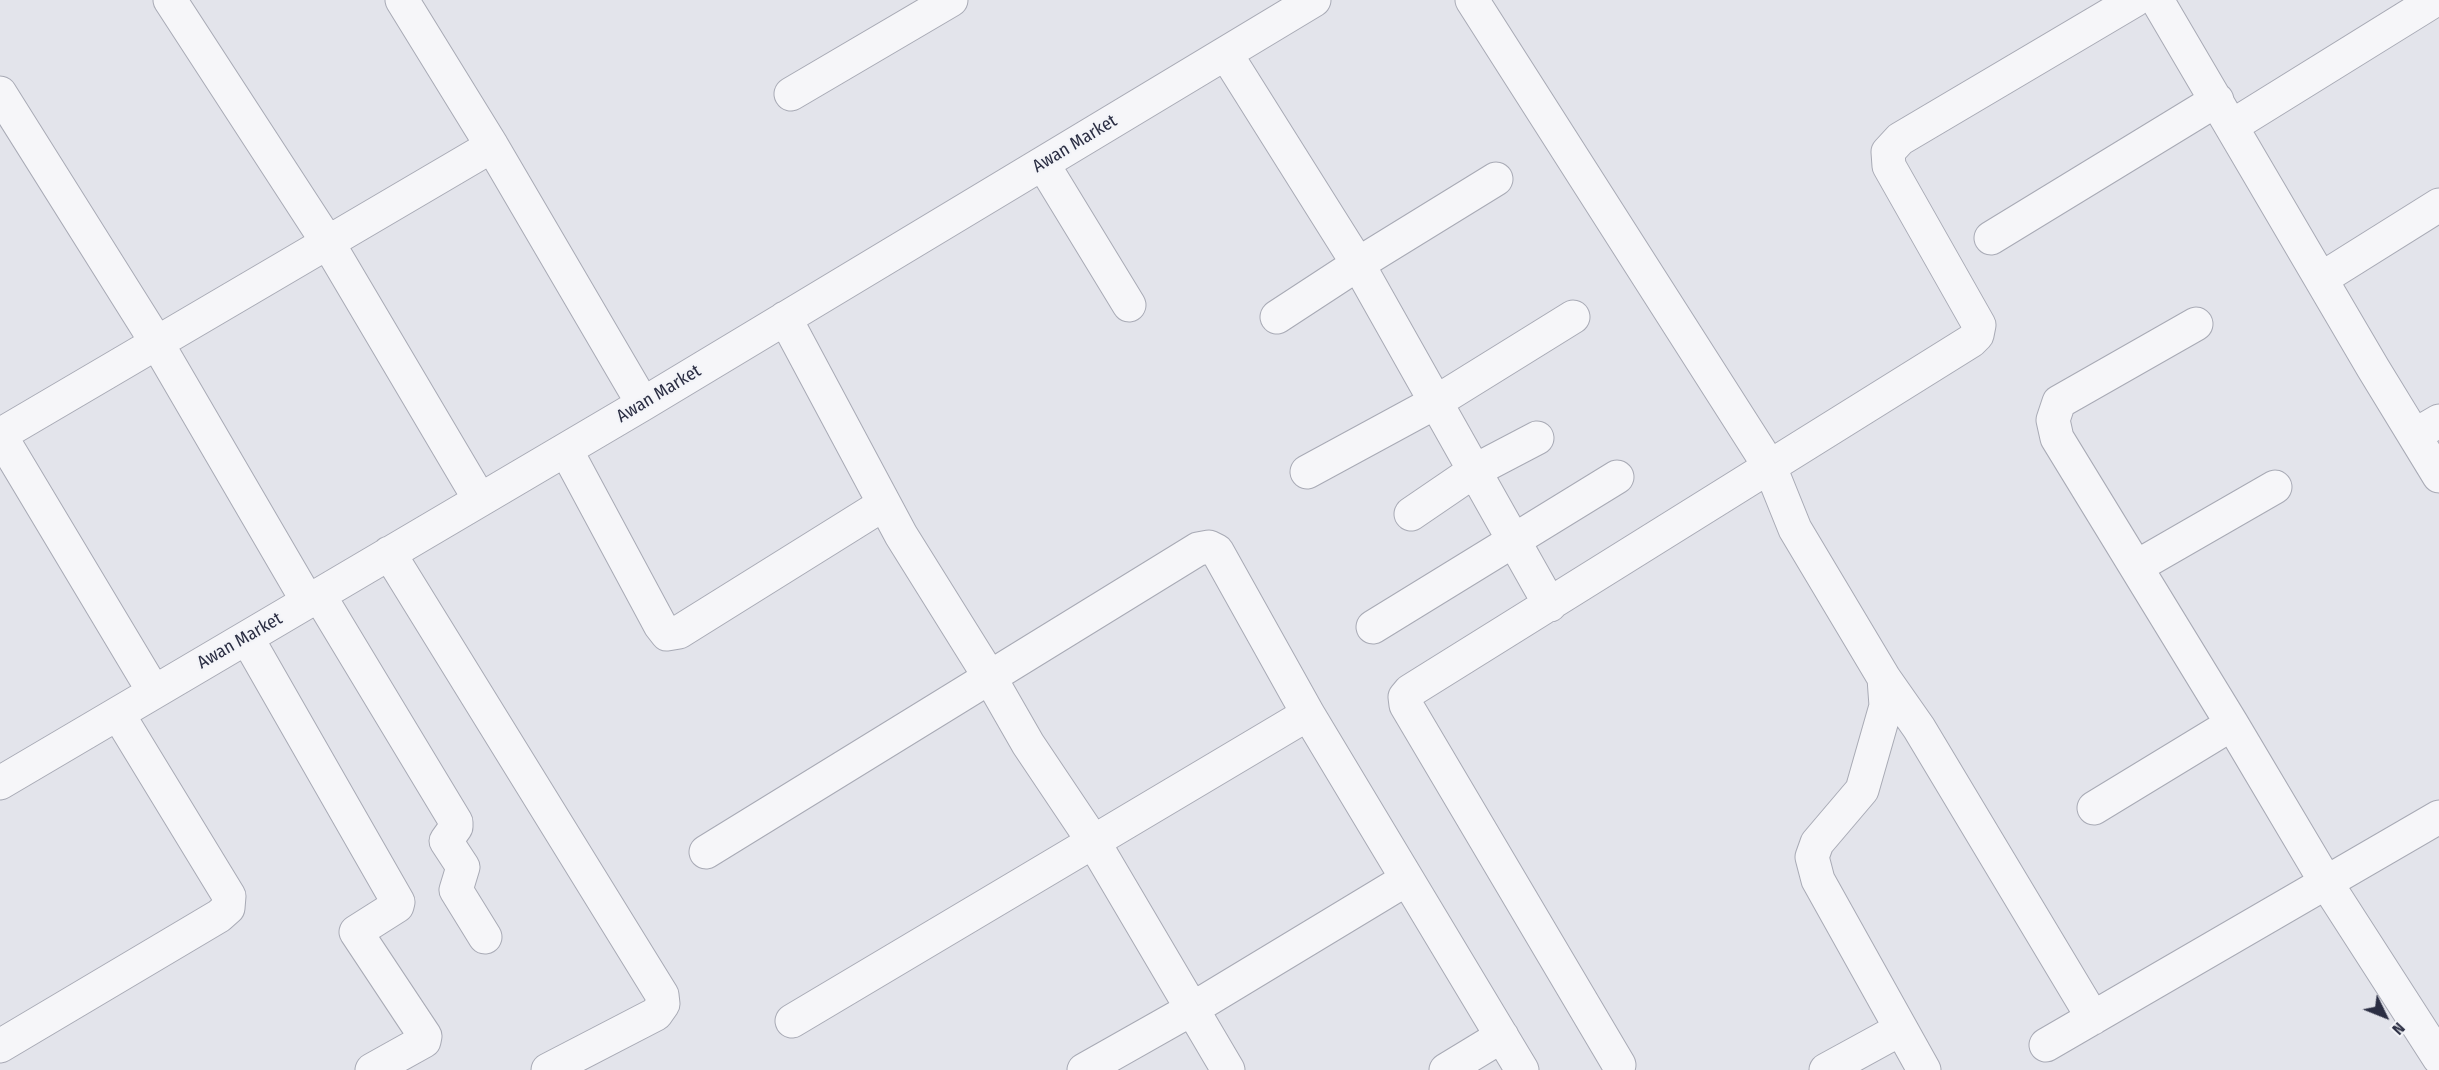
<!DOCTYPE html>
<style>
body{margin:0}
#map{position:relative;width:2439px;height:1070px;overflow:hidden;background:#e3e4eb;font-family:"Fira Sans Condensed",sans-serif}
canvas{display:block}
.north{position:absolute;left:2355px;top:986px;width:60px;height:60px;-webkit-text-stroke:4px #f3f4f8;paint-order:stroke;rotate:133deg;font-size:16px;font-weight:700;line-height:24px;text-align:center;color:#2b2e43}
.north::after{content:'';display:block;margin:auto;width:21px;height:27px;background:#2b2e43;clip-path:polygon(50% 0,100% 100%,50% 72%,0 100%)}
</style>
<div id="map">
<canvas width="2439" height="1070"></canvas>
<div class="north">N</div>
</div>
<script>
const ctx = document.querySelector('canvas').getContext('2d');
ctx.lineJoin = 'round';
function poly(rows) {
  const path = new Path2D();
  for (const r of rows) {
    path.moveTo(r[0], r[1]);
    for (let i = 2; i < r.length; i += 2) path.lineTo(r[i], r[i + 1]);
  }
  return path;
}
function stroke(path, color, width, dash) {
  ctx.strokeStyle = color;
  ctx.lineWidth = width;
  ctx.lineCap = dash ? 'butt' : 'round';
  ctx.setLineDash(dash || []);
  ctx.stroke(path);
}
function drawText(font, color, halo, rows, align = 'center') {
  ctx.font = font + ' "Fira Sans Condensed",sans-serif';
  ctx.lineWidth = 4.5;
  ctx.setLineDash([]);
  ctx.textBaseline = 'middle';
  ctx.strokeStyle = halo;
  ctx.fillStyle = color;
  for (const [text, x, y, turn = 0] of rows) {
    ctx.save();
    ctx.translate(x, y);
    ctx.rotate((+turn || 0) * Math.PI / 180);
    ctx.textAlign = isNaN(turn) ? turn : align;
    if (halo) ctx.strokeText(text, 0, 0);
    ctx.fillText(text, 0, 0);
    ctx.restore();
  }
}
const street = poly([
 [170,0,328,243,480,500],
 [402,0,492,146,643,404],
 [1472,0,1770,467,1795,529,1884,678,1886,706,1862,790,1817,843,1812,857,1818,880,1924,1070],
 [2157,0,2373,368,2439,476],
 [1226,54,1358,264,1550,605],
 [0,93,157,343,308,602],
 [791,94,951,0],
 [2232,126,2435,0],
 [1043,164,1129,305],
 [1991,238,2217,100],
 [2321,279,2439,205],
 [1277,317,1358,264,1496,179],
 [785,318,901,535,989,676,1028,744,1093,841,1228,1070],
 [2196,324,2059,402,2053,420,2057,438,2232,724,2327,884,2439,1058],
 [0,435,492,146],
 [0,435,154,692],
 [2415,435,2439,421],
 [566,450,660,625,667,634,679,632,884,504],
 [1307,472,1436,402,1573,317],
 [1411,514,1474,471,1537,438],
 [389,553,662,995,663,1004,656,1014,548,1070],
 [2136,567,2275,487],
 [319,595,456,822,456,827,446,841,463,867,456,890,485,937],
 [1373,627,1617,477],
 [247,638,398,902,397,906,356,932,425,1036,424,1041,372,1070],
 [1884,678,1919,728,2093,1018],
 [0,783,643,404,1314,0],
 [2094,808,2232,724],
 [706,852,1198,549,1209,547,1217,551,1308,714,1522,1070],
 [792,1021,1308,714],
 [2046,1045,2439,817],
 [0,1046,219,916,228,908,229,896,118,714],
 [1619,1065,1406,705,1405,697,1410,691,1971,341,1977,335,1979,325,1889,166,1888,152,1900,139,2135,0],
 [1084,1070,1192,1009,1407,879],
 [1446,1070,1502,1036],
 [1826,1070,1901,1029]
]);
const streetNames = [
 ["Awan Market",1075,144,-31],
 ["Awan Market",659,394,-31],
 ["Awan Market",240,641,-30]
];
stroke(street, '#a8aab5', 35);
stroke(street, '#f6f6f9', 33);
drawText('18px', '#2b2e43', '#f3f4f8', streetNames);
</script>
